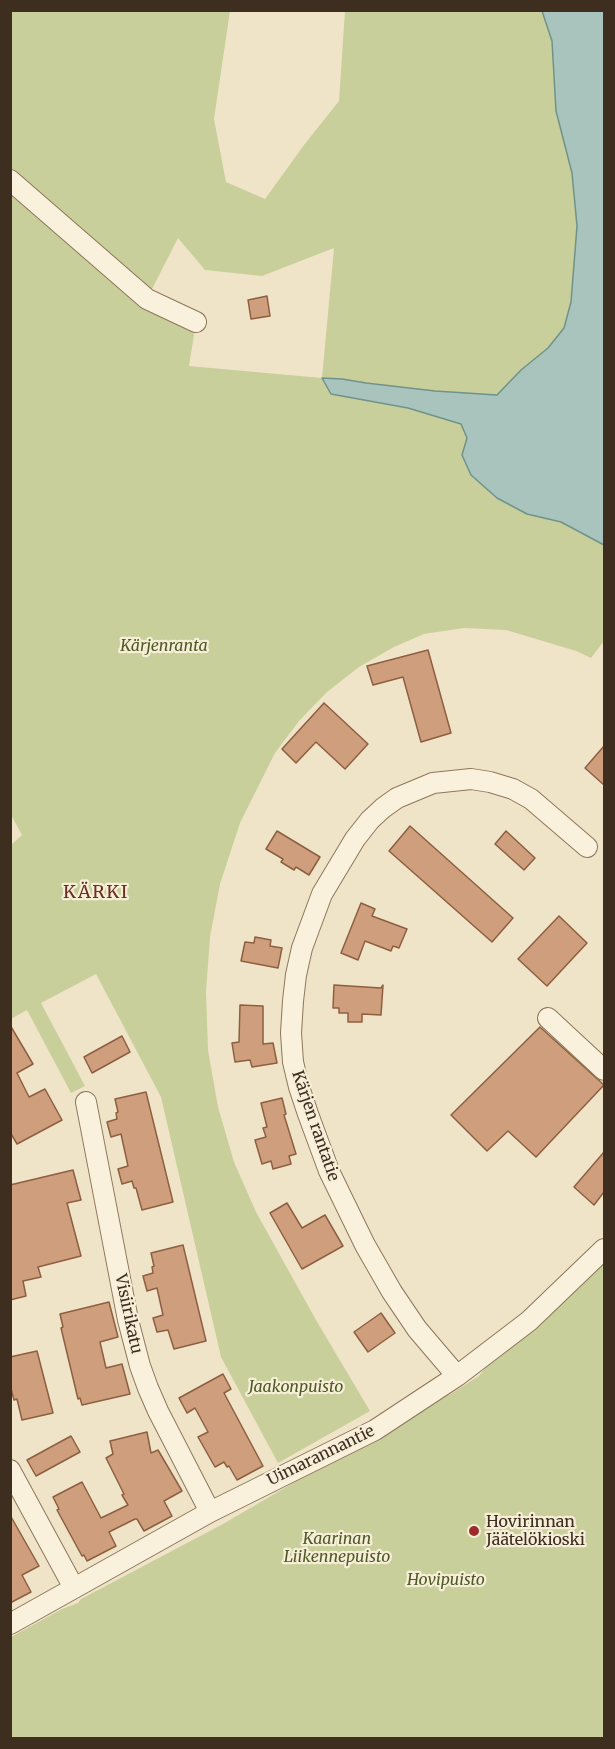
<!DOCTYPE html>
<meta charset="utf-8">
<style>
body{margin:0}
#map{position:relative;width:615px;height:1749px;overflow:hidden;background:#f0e4c8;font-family:Merriweather,serif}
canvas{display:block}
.frame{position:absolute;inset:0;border:12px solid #3d2e20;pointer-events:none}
</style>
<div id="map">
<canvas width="615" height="1749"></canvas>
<div class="frame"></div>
</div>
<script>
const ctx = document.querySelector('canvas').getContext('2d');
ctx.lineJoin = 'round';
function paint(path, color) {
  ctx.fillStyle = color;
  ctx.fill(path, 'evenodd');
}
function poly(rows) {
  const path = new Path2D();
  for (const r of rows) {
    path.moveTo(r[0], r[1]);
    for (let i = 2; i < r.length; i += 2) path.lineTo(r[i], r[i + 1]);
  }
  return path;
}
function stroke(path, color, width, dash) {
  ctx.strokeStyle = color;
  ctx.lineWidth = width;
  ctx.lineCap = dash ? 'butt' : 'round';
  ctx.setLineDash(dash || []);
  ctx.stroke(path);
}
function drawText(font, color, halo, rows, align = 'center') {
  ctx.font = font + ' Merriweather,serif';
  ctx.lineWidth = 4.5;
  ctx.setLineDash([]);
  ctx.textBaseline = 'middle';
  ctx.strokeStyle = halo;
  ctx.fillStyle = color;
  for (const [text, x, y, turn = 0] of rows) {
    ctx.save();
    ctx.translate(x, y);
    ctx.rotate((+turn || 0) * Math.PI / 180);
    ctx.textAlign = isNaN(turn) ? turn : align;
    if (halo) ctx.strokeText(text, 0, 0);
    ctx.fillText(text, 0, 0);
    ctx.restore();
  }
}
const green = poly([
 [11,11,230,11,214,119,226,182,265,199,304,145,339,101,345,11,604,11,604,406,497,395,435,391,366,383,342,379,323,379,331,394,408,408,443,417,542,425,604,490,604,641,591,658,576,651,506,630,464,628,424,634,394,647,359,667,327,692,299,721,275,753,240,823,220,884,210,937,206,992,208,1050,218,1107,234,1162,256,1212,316,1320,370,1411,278,1463,221,1357,161,1097,96,974,41,1003,85,1086,71,1093,27,1010,11,1019,11,845,22,835,10,813],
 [178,238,205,270,262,276,334,248,322,378,189,366,196,322,147,299],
 [604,1261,604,1738,11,1738,11,1637,62,1609,78,1603,81,1599,223,1524,442,1396,449,1395,479,1376,488,1364]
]);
const water = poly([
 [542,11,604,11,604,545,561,522,527,514,497,498,471,475,462,455,467,438,461,424,408,408,331,394,322,378,342,379,366,383,435,391,497,395,521,370,548,348,564,328,571,302,577,226,572,173,556,111,552,41,542,11]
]);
const building = poly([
 [267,296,270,316,251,319,248,300,267,296],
 [428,650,451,733,421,742,403,677,373,685,367,666,428,650],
 [324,703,368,744,345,769,316,742,296,763,282,749,324,703],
 [604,746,604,785,585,768,604,746],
 [410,826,513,918,492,942,389,851,410,826],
 [277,831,320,857,309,875,296,867,294,870,281,862,283,859,266,849,277,831],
 [506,831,535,858,524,870,495,844,506,831],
 [361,903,375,909,372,916,407,929,399,948,393,946,391,951,365,941,358,960,341,953,361,903],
 [559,916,587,943,547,986,518,959,559,916],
 [255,937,271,940,270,946,282,948,278,968,241,961,245,942,254,943,255,937],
 [334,985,381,988,383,985,381,1015,362,1014,362,1022,348,1022,348,1013,339,1013,339,1008,333,1008,334,985],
 [240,1005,263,1006,263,1044,273,1043,277,1063,252,1067,250,1060,235,1062,232,1043,239,1042,240,1005],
 [10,1025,33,1064,17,1073,29,1097,45,1089,62,1120,17,1144,10,1132,10,1025],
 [540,1027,604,1085,536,1157,508,1131,487,1151,451,1115,540,1027],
 [122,1036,130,1052,92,1073,84,1057,122,1036],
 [146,1092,173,1202,142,1210,136,1188,134,1188,132,1181,122,1184,118,1169,128,1166,121,1134,111,1137,107,1122,117,1119,116,1113,118,1112,115,1099,146,1092],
 [282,1098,286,1114,284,1115,296,1154,289,1156,291,1164,273,1169,271,1161,262,1164,255,1140,266,1137,263,1128,267,1127,261,1103,282,1098],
 [604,1152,604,1192,594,1205,574,1187,604,1152],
 [73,1170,81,1200,67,1203,81,1256,38,1267,41,1277,23,1281,26,1296,10,1300,10,1185,73,1170],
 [287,1203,302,1228,325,1215,343,1246,302,1269,270,1213,287,1203],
 [183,1245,206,1341,174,1349,168,1330,157,1332,153,1318,163,1315,157,1288,147,1291,143,1276,153,1273,152,1267,154,1266,151,1253,183,1245],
 [109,1302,118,1337,100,1342,106,1368,122,1364,130,1394,82,1405,80,1398,78,1399,61,1328,63,1327,60,1314,109,1302],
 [381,1313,395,1333,368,1352,354,1332,381,1313],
 [37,1351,53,1413,22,1420,17,1399,14,1400,10,1385,10,1357,37,1351],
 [223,1374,231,1389,224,1393,263,1466,237,1480,229,1466,227,1467,224,1462,215,1467,198,1437,208,1432,195,1408,187,1413,179,1398,223,1374],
 [147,1432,151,1453,158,1450,182,1491,164,1501,172,1516,144,1531,137,1519,135,1519,109,1532,116,1546,87,1561,84,1555,82,1556,57,1510,59,1509,53,1497,82,1482,101,1518,128,1505,122,1495,124,1494,106,1458,113,1454,110,1441,147,1432],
 [71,1436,80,1452,36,1476,27,1460,71,1436],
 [10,1515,39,1566,22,1575,31,1592,10,1603,10,1515]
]);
const minor = poly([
 [10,180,147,299,196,322],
 [548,1018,604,1070],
 [86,1102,128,1320,140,1366,148,1388,158,1411,210,1512],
 [457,1376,417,1329,392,1292,365,1245,329,1171,308,1114,299,1087,293,1062,291,1033,293,1001,296,975,302,948,322,894,355,839,370,820,383,808,397,798,433,783,471,779,490,782,513,789,531,799,587,847],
 [10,1470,74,1588],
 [10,1624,210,1512,375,1430,457,1376,529,1321,604,1249]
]);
const markers = [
 [474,1531,6,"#9e2a2b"]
];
const parkNames = [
 ["Kärjenranta",164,646],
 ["Jaakonpuisto",296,1387],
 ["Kaarinan",337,1539],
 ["Liikennepuisto",337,1557],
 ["Hovipuisto",446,1580]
];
const streetNames = [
 ["Kärjen rantatie",315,1126,71],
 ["Visiirikatu",128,1314,78],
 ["Uimarannantie",321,1456,-26]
];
const poiNames = [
 ["Hovirinnan",486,1522],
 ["Jäätelökioski",486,1540]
];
const neighbourhoodNames = [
 ["KÄRKI",96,893]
];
paint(green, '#c9cf9b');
paint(water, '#a9c4bc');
stroke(water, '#6f938a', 1.5);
paint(building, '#cf9f7d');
stroke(building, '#8d5f41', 1.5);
stroke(minor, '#8d765c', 22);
stroke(minor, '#faf1dc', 20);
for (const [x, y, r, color] of markers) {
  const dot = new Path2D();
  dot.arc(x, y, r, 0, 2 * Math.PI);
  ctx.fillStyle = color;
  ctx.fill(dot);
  stroke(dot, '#f7eed8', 2);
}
drawText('italic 16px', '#4d5a26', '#f7eed8', parkNames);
drawText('16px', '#3d2e20', '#f7eed8', streetNames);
drawText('16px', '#3d2e20', '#f7eed8', poiNames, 'left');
ctx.letterSpacing = '1.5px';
drawText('18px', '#6b2e1e', '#f7eed8', neighbourhoodNames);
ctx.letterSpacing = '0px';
</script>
